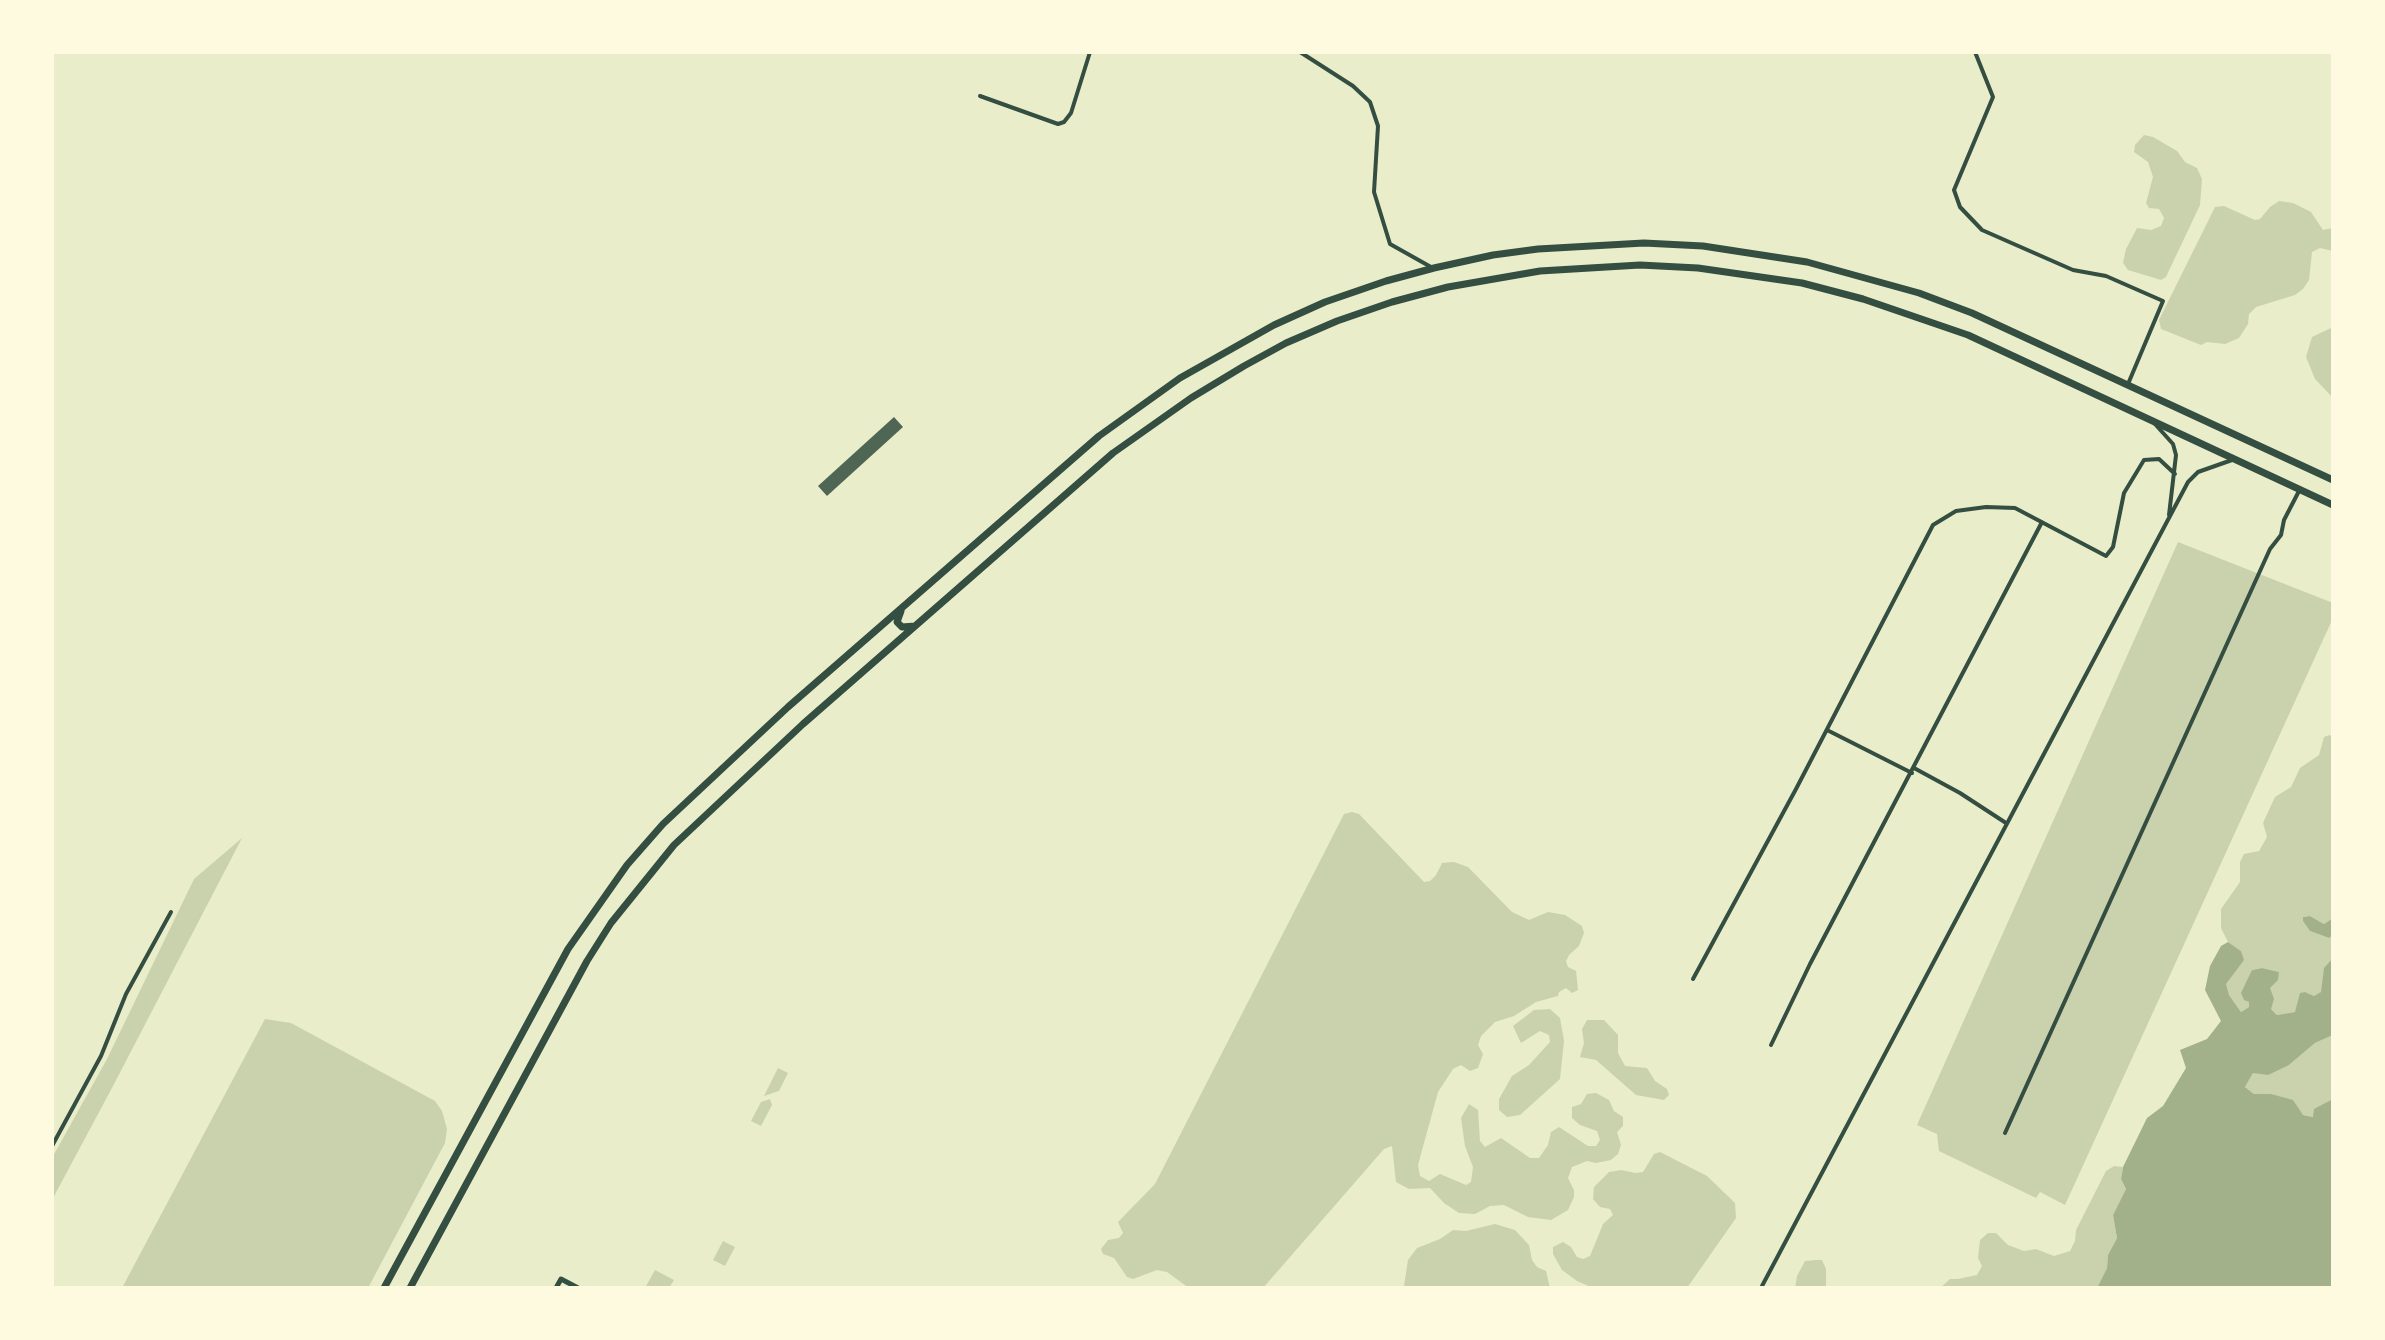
<!DOCTYPE html>
<style>
body{margin:0}
#map{position:relative;width:2385px;height:1340px;overflow:hidden;background:#e9edc9;font-family:"Work Sans",sans-serif}
canvas{display:block}
.frame{position:absolute;inset:0;border:54px solid #fefae0;pointer-events:none}
</style>
<div id="map">
<canvas width="2385" height="1340"></canvas>
<div class="frame"></div>
</div>
<script>
const ctx = document.querySelector('canvas').getContext('2d');
ctx.lineJoin = 'round';
function paint(path, color) {
  ctx.fillStyle = color;
  ctx.fill(path, 'evenodd');
}
function poly(rows) {
  const path = new Path2D();
  for (const r of rows) {
    path.moveTo(r[0], r[1]);
    for (let i = 2; i < r.length; i += 2) path.lineTo(r[i], r[i + 1]);
  }
  return path;
}
function stroke(path, color, width, dash) {
  ctx.strokeStyle = color;
  ctx.lineWidth = width;
  ctx.lineCap = dash ? 'butt' : 'round';
  ctx.setLineDash(dash || []);
  ctx.stroke(path);
}
const green = poly([
 [2144,135,2153,137,2177,151,2185,162,2197,168,2202,179,2200,205,2166,277,2161,280,2128,270,2123,263,2126,249,2137,228,2151,230,2161,226,2164,218,2159,209,2149,208,2146,203,2153,177,2148,162,2134,152,2135,145],
 [2279,201,2293,203,2311,212,2323,230,2333,228,2333,251,2320,248,2312,252,2309,280,2303,289,2295,295,2256,307,2249,314,2248,324,2239,338,2225,344,2207,342,2201,345,2161,329,2159,320,2215,207,2224,206,2255,220,2260,219,2270,207],
 [2333,327,2333,398,2315,379,2306,357,2312,337],
 [2178,542,2333,603,2333,618,2065,1205,2040,1192,2036,1198,1939,1151,1937,1134,1917,1125],
 [2330,735,2333,738,2333,918,2324,924,2310,916,2303,917,2303,920,2310,931,2329,938,2333,935,2333,958,2324,969,2322,992,2314,996,2305,992,2295,1012,2277,1015,2271,1009,2269,988,2279,972,2262,968,2252,970,2249,1007,2241,1012,2229,995,2225,984,2241,951,2228,942,2221,928,2221,909,2240,882,2240,862,2244,854,2259,851,2267,837,2263,823,2275,797,2291,787,2300,768,2319,755,2324,737],
 [1352,812,1359,814,1424,882,1430,881,1436,875,1442,863,1454,862,1468,867,1512,912,1529,920,1548,912,1565,915,1582,926,1584,933,1579,946,1569,955,1566,961,1568,967,1576,971,1578,990,1572,993,1566,988,1559,992,1558,996,1536,1002,1514,1016,1495,1022,1481,1036,1478,1045,1483,1054,1478,1068,1470,1071,1461,1065,1453,1069,1438,1092,1418,1165,1420,1176,1429,1181,1440,1174,1466,1185,1471,1182,1473,1167,1465,1146,1461,1118,1469,1104,1478,1110,1480,1141,1485,1147,1501,1138,1530,1158,1539,1158,1548,1145,1551,1132,1559,1127,1588,1146,1596,1146,1600,1140,1597,1131,1580,1125,1572,1118,1572,1107,1581,1104,1587,1094,1596,1093,1609,1100,1614,1111,1623,1117,1623,1126,1617,1132,1621,1145,1618,1154,1611,1160,1596,1163,1587,1161,1572,1167,1568,1178,1574,1190,1574,1197,1568,1210,1551,1220,1528,1217,1504,1205,1490,1206,1475,1214,1459,1213,1444,1203,1430,1188,1409,1189,1396,1182,1392,1146,1384,1149,1263,1288,1189,1288,1167,1272,1157,1270,1133,1279,1127,1277,1114,1258,1103,1254,1101,1249,1108,1240,1119,1238,1123,1233,1118,1222,1155,1184,1344,814],
 [242,838,113,1086,52,1200,52,1158,107,1059,194,879],
 [1550,1009,1560,1018,1564,1041,1560,1079,1520,1115,1507,1117,1499,1110,1499,1099,1512,1076,1529,1065,1550,1042,1549,1035,1540,1031,1521,1043,1513,1026,1534,1010],
 [265,1019,291,1023,435,1101,442,1111,447,1129,445,1143,368,1288,122,1288],
 [1587,1020,1604,1020,1618,1035,1618,1053,1625,1066,1647,1068,1655,1081,1667,1089,1669,1095,1664,1100,1636,1095,1596,1060,1580,1057,1584,1043,1582,1029],
 [2333,1035,2333,1099,2313,1117,2303,1115,2271,1094,2254,1094,2245,1087,2253,1073,2289,1065,2315,1043],
 [778,1068,788,1073,779,1091,764,1096],
 [770,1099,772,1105,761,1126,751,1121,761,1102],
 [1660,1152,1707,1176,1735,1203,1736,1218,1687,1288,1593,1288,1577,1281,1562,1270,1553,1254,1553,1247,1563,1242,1571,1247,1577,1257,1583,1259,1590,1256,1603,1224,1613,1215,1610,1209,1600,1207,1593,1199,1594,1187,1609,1172,1621,1170,1636,1173,1643,1172,1654,1154],
 [2114,1166,2123,1167,2121,1179,2126,1189,2113,1215,2117,1238,2108,1255,2107,1268,2097,1288,1940,1288,1950,1279,1958,1279,1977,1275,1982,1266,1978,1258,1980,1240,1988,1233,1996,1233,2008,1245,2024,1251,2036,1249,2054,1256,2070,1251,2075,1241,2076,1230,2106,1171],
 [1495,1224,1515,1230,1529,1245,1532,1260,1537,1267,1546,1271,1550,1288,1398,1288,1404,1286,1408,1260,1417,1248,1440,1239,1453,1230,1466,1231],
 [723,1241,735,1247,725,1266,713,1260],
 [1816,1260,1822,1260,1826,1269,1826,1288,1795,1288,1797,1276,1805,1261],
 [655,1270,674,1280,669,1288,645,1288]
]);
const water = poly([
 [2310,916,2324,924,2333,918,2333,935,2329,938,2310,931,2303,921,2303,917],
 [2228,942,2241,951,2244,960,2226,984,2229,995,2241,1012,2249,1007,2249,1002,2244,1000,2241,993,2252,970,2262,968,2279,972,2278,980,2270,988,2274,999,2271,1009,2277,1015,2295,1012,2300,993,2305,992,2314,996,2321,992,2324,968,2333,958,2333,1035,2315,1043,2289,1065,2268,1075,2253,1073,2245,1087,2254,1094,2271,1094,2293,1100,2303,1115,2313,1117,2314,1109,2333,1099,2333,1288,2097,1288,2107,1268,2108,1255,2117,1238,2113,1215,2126,1189,2121,1179,2123,1167,2147,1118,2163,1106,2186,1068,2180,1050,2207,1039,2221,1021,2205,990,2210,966,2221,946]
]);
const building = poly([
 [894,417,903,427,827,496,818,486]
]);
const minor = poly([
 [1300,52,1353,86,1370,102,1378,126,1374,192,1390,244,1431,267],
 [1975,52,1993,97,1954,190,1960,207,1982,230,2073,270,2106,276,2163,301,2128,384],
 [980,96,1058,124,1064,122,1071,113,1090,52],
 [2155,424,2173,444,2176,455,2169,515],
 [1827,730,1912,773],
 [1914,768,1960,793,2006,823],
 [1693,979,1796,789,1933,525,1956,511,1986,507,2015,508,2106,556,2113,547,2124,493,2144,460,2159,459,2175,474],
 [1771,1045,1810,964,2042,522],
 [2005,1133,2270,549,2281,535,2284,520,2299,491],
 [52,1146,101,1056,126,994,171,912],
 [1762,1286,2188,482,2198,472,2232,460]
]);
const tertiary = poly([
 [556,1288,561,1279,578,1288]
]);
const primary = poly([
 [901,611,897,622,902,627,915,626],
 [384,1288,568,949,627,865,663,824,788,707,1099,436,1180,378,1274,325,1325,302,1386,281,1434,268,1493,255,1538,249,1644,243,1703,246,1807,262,1919,293,1972,313,2333,480],
 [410,1288,587,961,611,923,674,845,803,724,1113,453,1191,398,1244,366,1286,343,1337,321,1392,302,1448,287,1540,271,1640,265,1698,268,1802,283,1863,299,1968,335,2333,505]
]);
paint(green, '#cad2ad');
paint(water, '#a3b18a');
paint(building, '#4f6655');
stroke(minor, '#344e41', 4);
stroke(tertiary, '#344e41', 5);
stroke(primary, '#344e41', 7);
</script>
